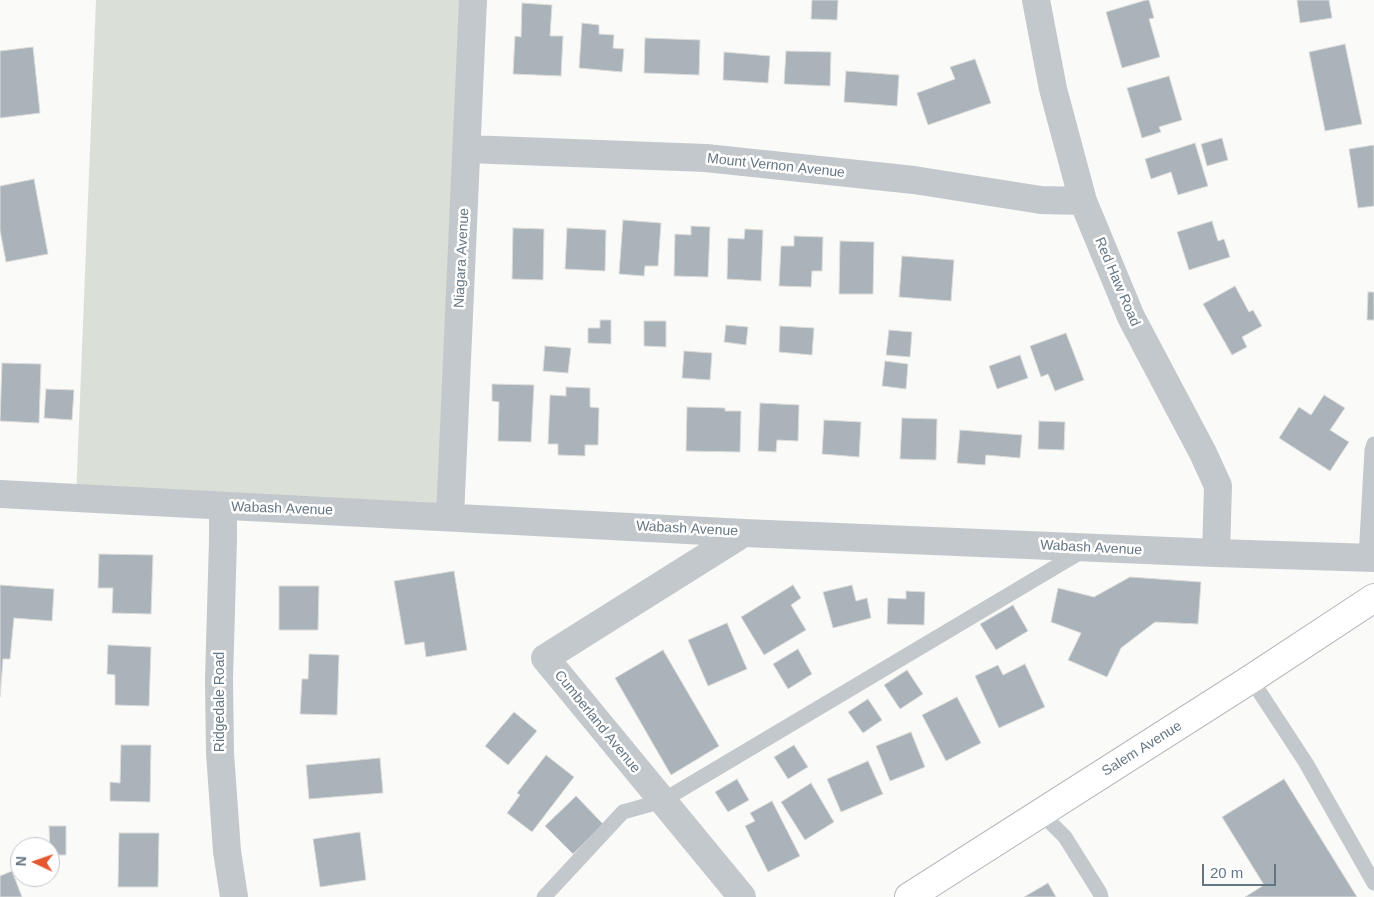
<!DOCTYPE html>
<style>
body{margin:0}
#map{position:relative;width:1374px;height:897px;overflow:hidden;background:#fafaf8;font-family:Helvetica,sans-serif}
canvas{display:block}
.north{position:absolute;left:10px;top:837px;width:50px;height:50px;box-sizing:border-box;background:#fff;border:1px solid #c1c8cd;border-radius:50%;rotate:273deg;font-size:14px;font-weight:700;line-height:20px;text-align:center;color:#657683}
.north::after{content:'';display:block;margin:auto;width:18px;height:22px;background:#e4572e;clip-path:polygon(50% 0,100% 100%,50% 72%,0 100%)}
.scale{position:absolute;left:1202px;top:864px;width:74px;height:22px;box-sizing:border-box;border:2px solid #657683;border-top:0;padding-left:6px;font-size:15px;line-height:18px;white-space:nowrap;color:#657683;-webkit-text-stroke:4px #fff;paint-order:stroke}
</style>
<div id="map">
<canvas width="1374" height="897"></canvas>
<div class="north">N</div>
<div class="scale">20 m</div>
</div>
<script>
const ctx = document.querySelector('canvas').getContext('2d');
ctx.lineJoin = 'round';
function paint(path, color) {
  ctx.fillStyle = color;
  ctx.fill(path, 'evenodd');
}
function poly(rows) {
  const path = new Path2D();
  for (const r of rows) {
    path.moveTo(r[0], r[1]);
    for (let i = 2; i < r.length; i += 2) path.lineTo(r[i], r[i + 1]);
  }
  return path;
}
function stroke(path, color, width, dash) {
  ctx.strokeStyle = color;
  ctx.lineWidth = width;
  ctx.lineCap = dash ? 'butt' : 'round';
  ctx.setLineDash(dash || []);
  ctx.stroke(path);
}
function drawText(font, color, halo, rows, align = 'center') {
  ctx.font = font + ' Helvetica,sans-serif';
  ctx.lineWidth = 5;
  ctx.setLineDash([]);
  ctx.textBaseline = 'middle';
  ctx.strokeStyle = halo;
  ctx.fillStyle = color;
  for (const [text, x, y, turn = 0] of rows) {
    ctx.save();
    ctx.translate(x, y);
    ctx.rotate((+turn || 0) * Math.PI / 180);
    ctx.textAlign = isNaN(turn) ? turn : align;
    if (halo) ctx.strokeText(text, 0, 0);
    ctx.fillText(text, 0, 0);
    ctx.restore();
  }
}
const green = poly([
 [96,0,473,0,450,517,76,498]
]);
const building = poly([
 [812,0,838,0,837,20,811,19,812,0],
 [1146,0,1149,0,1154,18,1149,19,1160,57,1122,68,1106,12,1146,0],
 [1297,0,1329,0,1332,18,1300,23,1297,0],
 [522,3,552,5,550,36,563,36,561,76,513,74,515,36,521,37,522,3],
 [582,23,599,25,599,34,614,35,613,48,624,49,622,72,579,68,582,23],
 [645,38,700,40,699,75,644,73,645,38],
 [1345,44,1362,124,1325,131,1309,52,1345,44],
 [33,47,40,113,0,118,0,51,33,47],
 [786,51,831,52,830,86,784,84,786,51],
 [724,52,770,56,768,83,723,80,724,52],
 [975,59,991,103,928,125,917,93,955,79,950,67,975,59],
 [846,71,899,75,897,106,844,102,846,71],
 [1169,76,1182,120,1159,127,1161,132,1142,138,1127,88,1169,76],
 [1222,138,1228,160,1207,166,1201,144,1222,138],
 [1195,143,1208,186,1178,195,1171,172,1151,179,1145,159,1195,143],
 [1374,145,1374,206,1358,208,1349,149,1374,145],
 [34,179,48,254,6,262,0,230,0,186,34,179],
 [623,220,661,223,658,266,645,266,644,276,619,274,623,220],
 [1212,221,1218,241,1224,239,1230,257,1189,270,1177,232,1212,221],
 [691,226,710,227,708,277,674,276,675,234,691,235,691,226],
 [513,228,544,229,543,280,512,279,513,228],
 [567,228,606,230,605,271,565,269,567,228],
 [745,229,763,230,761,281,727,279,728,238,744,239,745,229],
 [794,236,823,237,822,271,812,271,811,287,779,286,781,246,794,246,794,236],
 [840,241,874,242,873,294,839,294,840,241],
 [902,256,954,260,951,301,899,297,902,256],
 [1235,286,1249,312,1253,310,1262,326,1242,337,1247,347,1232,355,1203,304,1235,286],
 [1368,292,1374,292,1374,320,1367,320,1368,292],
 [600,320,611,320,611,344,588,343,588,328,600,328,600,320],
 [644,321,666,321,666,347,644,346,644,321],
 [726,325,748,327,746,345,724,342,726,325],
 [780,326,814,328,812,355,779,352,780,326],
 [889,330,912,332,910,357,886,355,889,330],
 [1066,333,1084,380,1055,391,1048,374,1041,377,1030,346,1066,333],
 [545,346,571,348,568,373,543,371,545,346],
 [684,351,712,353,710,380,682,378,684,351],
 [1020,355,1028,378,997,389,989,366,1020,355],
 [885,361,908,364,906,389,882,386,885,361],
 [2,363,41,364,39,423,0,421,2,363],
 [492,384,534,385,531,442,498,441,499,402,492,401,492,384],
 [566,387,590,388,590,407,599,408,598,445,585,445,585,456,558,455,558,444,548,444,550,395,566,396,566,387],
 [46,389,74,390,72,420,44,418,46,389],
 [1324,395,1345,408,1330,430,1349,442,1330,471,1279,438,1299,407,1311,415,1324,395],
 [760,403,799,405,798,441,777,440,776,452,758,451,760,403],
 [687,407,725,408,725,411,741,411,740,452,686,451,687,407],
 [902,418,937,419,936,460,900,459,902,418],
 [824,420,861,422,859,457,822,454,824,420],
 [1039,421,1065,422,1064,450,1038,449,1039,421],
 [960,430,1022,435,1020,458,986,455,985,465,957,463,960,430],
 [99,554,153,555,151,614,112,613,113,588,98,588,99,554],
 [454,571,467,650,426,657,424,642,405,645,394,581,454,571],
 [1130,577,1201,582,1198,624,1155,622,1121,648,1107,677,1068,660,1081,633,1051,622,1058,588,1094,597,1130,577],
 [0,585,54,589,52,621,14,618,10,659,3,659,0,697,0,585],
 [793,585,801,598,791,605,806,630,764,655,741,617,793,585],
 [852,585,856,601,867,598,871,618,833,628,823,592,852,585],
 [279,586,319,586,318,630,279,630,279,586],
 [906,591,925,592,924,625,887,624,888,598,906,599,906,591],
 [1013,605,1028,631,996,650,980,624,1013,605],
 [727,623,747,669,708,686,688,640,727,623],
 [108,645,151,647,149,706,115,705,115,675,107,674,108,645],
 [798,649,812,674,788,689,773,664,798,649],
 [663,650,719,746,671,775,615,678,663,650],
 [309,654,339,655,337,715,300,714,302,679,308,679,309,654],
 [1025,664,1045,707,999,728,975,676,998,665,1003,675,1025,664],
 [907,670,923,694,900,709,884,685,907,670],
 [957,697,981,743,946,761,922,715,957,697],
 [868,699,882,720,863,733,848,712,868,699],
 [514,712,537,731,508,765,485,746,514,712],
 [911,732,925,767,890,781,876,746,911,732],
 [121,745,151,745,150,802,110,801,110,782,120,783,121,745],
 [794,745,808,767,788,779,774,757,794,745],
 [546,755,574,777,532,832,507,813,520,795,517,793,546,755],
 [380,758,383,793,309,799,306,765,380,758],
 [868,761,883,794,841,812,827,779,868,761],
 [737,779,749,800,728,812,715,792,737,779],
 [1284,779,1357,897,1245,897,1264,885,1222,817,1284,779],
 [811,783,834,822,805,840,781,802,811,783],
 [576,796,603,824,573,854,545,826,576,796],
 [772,801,800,856,768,872,745,826,755,821,750,813,772,801],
 [49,826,66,826,66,855,50,855,49,826],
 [360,832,366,880,320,887,313,839,360,832],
 [119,833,159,833,158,887,118,887,119,833],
 [12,871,22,897,0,897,0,876,12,871],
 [1048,883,1056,897,1024,897,1048,883]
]);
const lane = poly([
 [1366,558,1372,450,1374,444],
 [1251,679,1306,763,1374,883],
 [1041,813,1065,837,1100,893,1101,897],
 [544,897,623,812,662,801,1084,550]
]);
const street = poly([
 [1036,0,1053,89,1083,201,1131,317,1203,453,1218,486,1216,553],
 [467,149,706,158,914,180,1041,200,1083,201],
 [0,494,744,533,1216,553,1374,558],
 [223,507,223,540,219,679,220,753,227,851,234,897],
 [450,517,473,0],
 [742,897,545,658,744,533]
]);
const primary = poly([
 [909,897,1251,679,1374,598]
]);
const streetNames = [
 ["Mount Vernon Avenue",776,166,6],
 ["Niagara Avenue",462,258,-87],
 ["Red Haw Road",1117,282,67],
 ["Wabash Avenue",282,509,2],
 ["Wabash Avenue",687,529,3],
 ["Wabash Avenue",1091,548,3],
 ["Ridgedale Road",220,702,-90],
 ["Cumberland Avenue",597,722,51],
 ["Salem Avenue",1142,749,-32]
];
paint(green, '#dadfd7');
paint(building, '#aab3b9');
stroke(building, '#dcdcda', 1);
stroke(primary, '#b5babe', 30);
stroke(lane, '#c3c8cc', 15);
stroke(street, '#c3c8cc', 28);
stroke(primary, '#fff', 28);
drawText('14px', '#657683', '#fff', streetNames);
</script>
